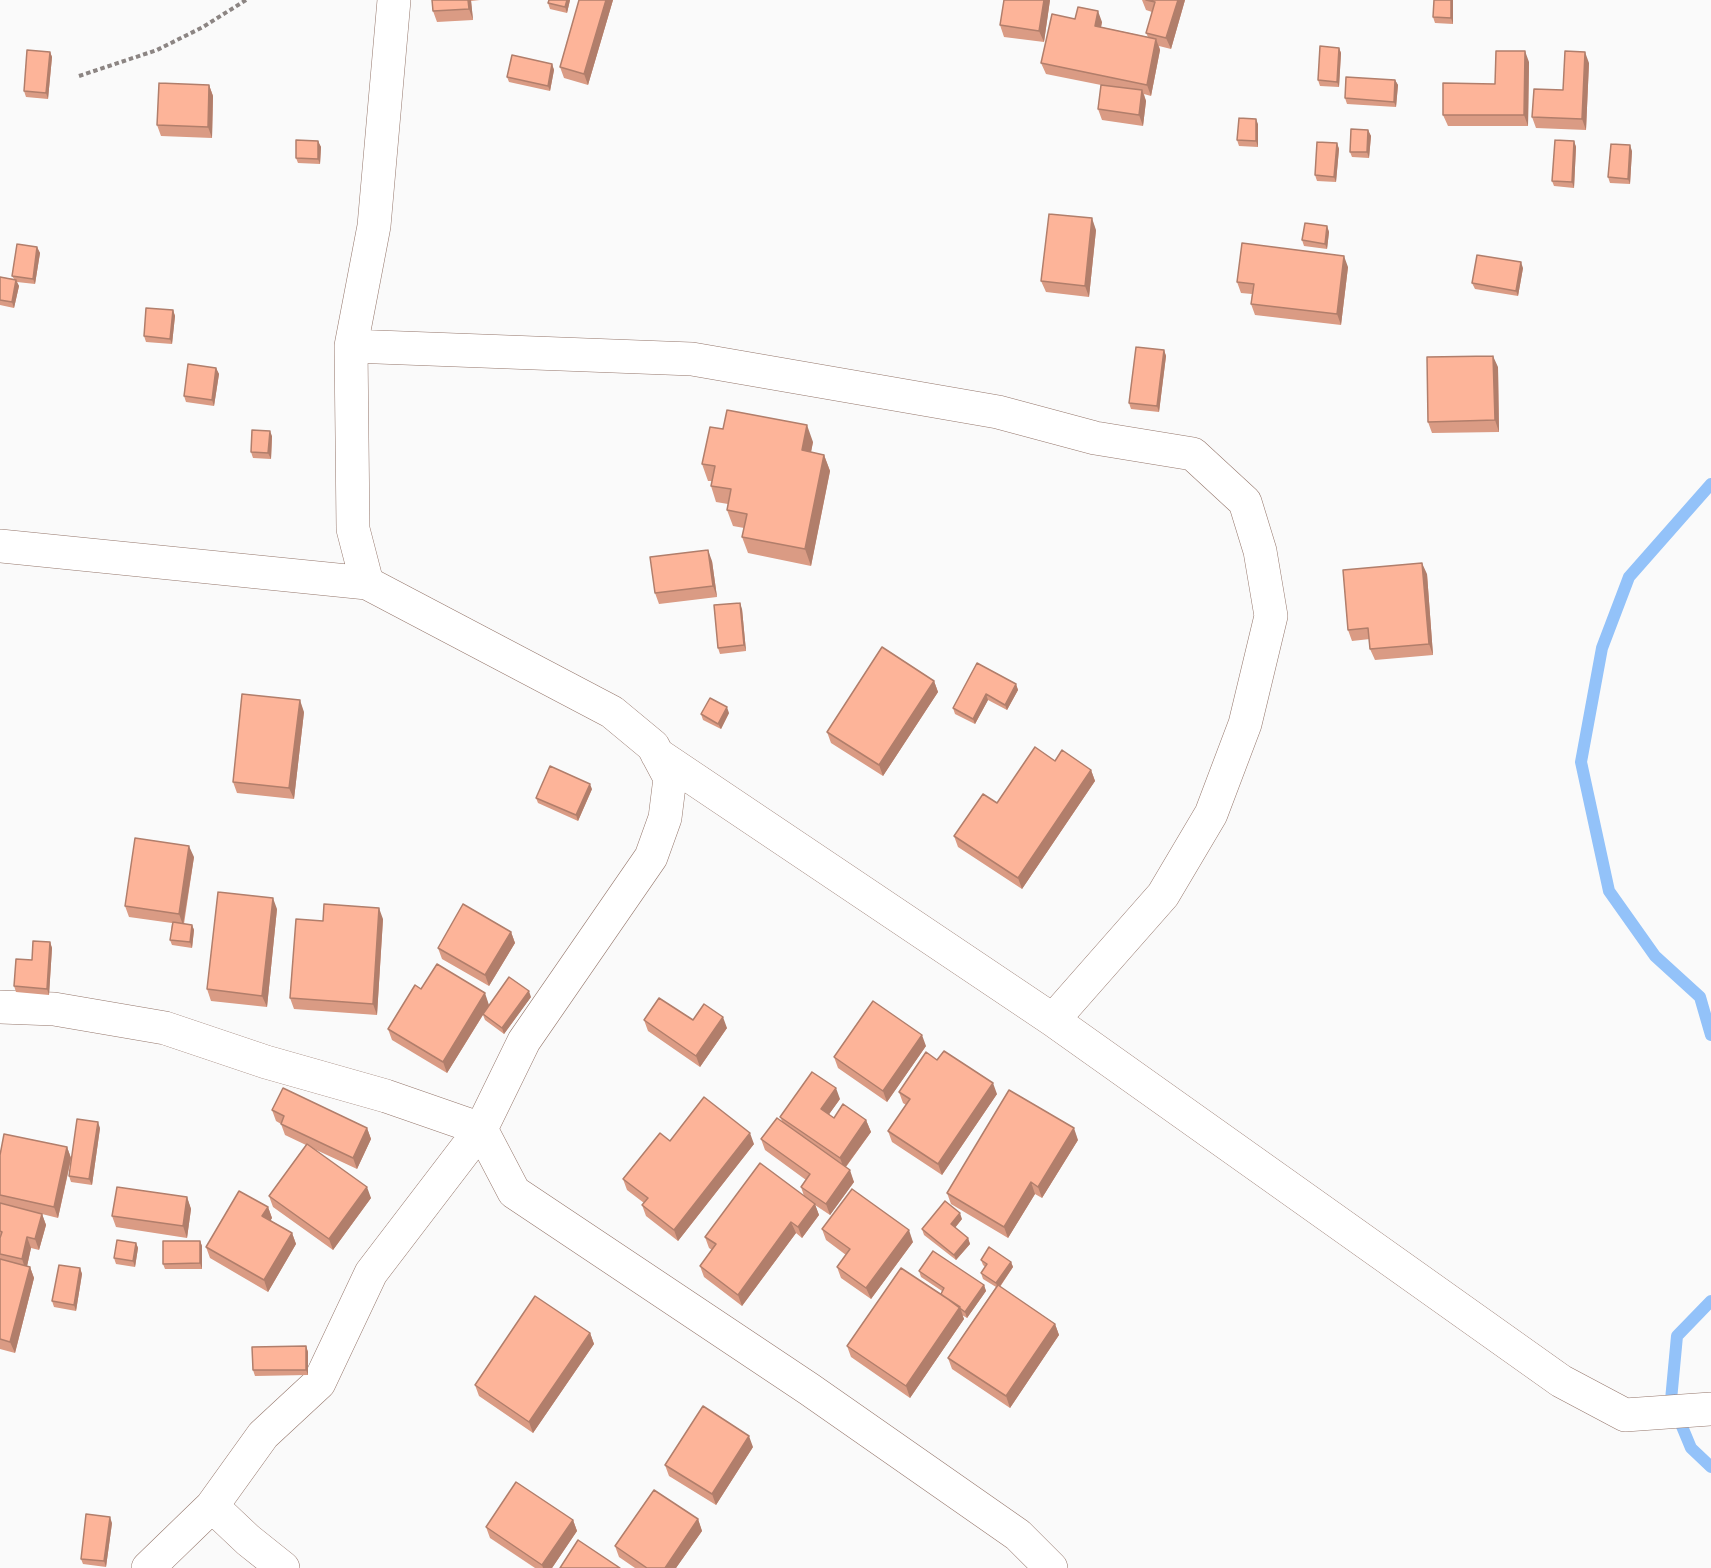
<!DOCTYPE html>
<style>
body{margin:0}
canvas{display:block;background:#fafafa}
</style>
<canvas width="1711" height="1568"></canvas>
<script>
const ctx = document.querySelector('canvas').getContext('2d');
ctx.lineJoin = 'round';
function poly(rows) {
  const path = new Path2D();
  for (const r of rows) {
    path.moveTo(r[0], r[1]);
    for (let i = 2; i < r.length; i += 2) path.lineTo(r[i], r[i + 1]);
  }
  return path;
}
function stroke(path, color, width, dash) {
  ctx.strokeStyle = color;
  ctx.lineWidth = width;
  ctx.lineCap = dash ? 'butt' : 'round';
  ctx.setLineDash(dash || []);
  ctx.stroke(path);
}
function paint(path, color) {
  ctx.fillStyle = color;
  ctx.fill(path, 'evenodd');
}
const stream = poly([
 [1711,484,1629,577,1602,648,1581,762,1609,891,1655,956,1700,997,1711,1035],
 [1711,1301,1677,1336,1671,1400,1691,1448,1711,1467]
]);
const path = poly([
 [79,76,157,50,203,27,246,0]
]);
const minor = poly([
 [394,0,374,226,351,346,353,529,367,583,612,712,653,746,670,778,665,818,651,857,524,1041,481,1129,514,1192,809,1389,1018,1535,1051,1568],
 [351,346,692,359,998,412,1095,438,1193,454,1245,502,1260,551,1271,616,1245,724,1211,814,1163,895,1053,1020],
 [0,546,367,583],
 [657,754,1053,1020,1561,1381,1625,1415,1711,1409],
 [0,1007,54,1009,165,1028,266,1062,386,1096,481,1129,371,1273,319,1383,263,1435,212,1506,148,1568],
 [212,1506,248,1540,283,1568]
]);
const wall = poly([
 [432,0,480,0,471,1,473,20,437,22,433,11],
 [549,0,570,0,567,13,550,9,548,3],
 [579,0,613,0,588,85,564,78,560,67],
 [1050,0,1044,42,1004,37,1000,25],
 [1142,0,1185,0,1171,49,1159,46,1160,50,1151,96,1144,94,1146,101,1143,126,1102,120,1098,109,1101,85,1046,74,1041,63,1075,19,1102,22,1101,27,1148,37,1146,33,1152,12,1146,10],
 [1451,0,1453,0,1453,24,1435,23,1433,17],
 [1339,48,1341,53,1339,87,1320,86,1318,80],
 [50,52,52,57,48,99,26,97,24,91],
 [1529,62,1528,126,1448,126,1443,115,1495,84],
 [1589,63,1586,130,1536,128,1532,117,1563,90],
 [552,64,554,70,550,91,509,82,507,77],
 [1395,80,1398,85,1396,107,1347,104,1345,98],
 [209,85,213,96,212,138,161,136,157,125],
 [1258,124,1258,147,1239,146,1237,140],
 [1368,130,1371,136,1369,158,1352,157,1350,152],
 [318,141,321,147,320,164,298,163,296,158],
 [1574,141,1576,147,1574,188,1554,186,1552,181],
 [1337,143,1339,149,1336,182,1317,181,1315,175],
 [1632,151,1630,184,1610,183,1608,177],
 [1327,226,1329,232,1327,249,1304,246,1302,240],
 [1096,230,1089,297,1046,292,1041,281],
 [37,247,40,253,35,284,17,282,19,286,14,308,0,305,0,277,14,279,12,276],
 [1348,267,1341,325,1255,315,1251,304,1252,294,1241,293,1237,282],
 [1523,268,1518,296,1475,289,1472,283],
 [173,310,175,316,172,344,146,342,144,336],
 [1164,350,1166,356,1159,412,1131,409,1129,403],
 [1498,367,1499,432,1432,433,1428,422],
 [216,368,219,374,214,406,186,402,184,396],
 [723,429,813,442,811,452,824,455,830,471,811,566,748,553,742,537,744,528,733,526,727,510,728,504,716,502,711,486,712,481,708,481,702,464],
 [272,436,271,459,253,458,251,452],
 [712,561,717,597,659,604,655,593],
 [1427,574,1433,655,1375,660,1370,649,1370,639,1352,641,1348,630],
 [742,609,746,651,720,654,718,648],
 [977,663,1016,684,1018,690,1007,710,988,700,975,724,955,714,953,708],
 [934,681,938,692,883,776,831,743,827,732],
 [304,712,294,799,237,793,233,782],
 [729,713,721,729,703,720,701,714],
 [1055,761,1091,770,1095,781,1022,889,958,847,954,836],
 [592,789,578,821,538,803,536,798],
 [194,857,184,924,192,925,194,930,192,948,172,945,170,940,172,923,129,917,125,906],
 [277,909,267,1007,211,1001,207,989],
 [383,919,377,1015,294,1009,290,998,323,921],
 [511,932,515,943,489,986,442,959,438,948],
 [50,942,52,948,49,995,16,992,14,986,32,960],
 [421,989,489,1005,531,997,504,1034,485,1020,483,1015,447,1073,392,1040,388,1029],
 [644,1020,693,1020,727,1028,700,1067,648,1031],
 [926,1046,887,1102,838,1068,834,1057],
 [899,1092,997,1094,942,1175,892,1142,888,1131,906,1105,903,1103],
 [840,1099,829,1114,834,1118,866,1120,871,1132,846,1167,854,1182,830,1215,815,1205,819,1215,802,1238,796,1233,742,1306,704,1277,700,1266,712,1250,709,1248,705,1237,804,1196,801,1187,806,1180,765,1150,761,1139,782,1121,780,1117],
 [272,1110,367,1128,371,1139,357,1169,312,1148,371,1198,333,1250,273,1207,269,1196,306,1145,285,1135,281,1124,276,1121],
 [100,1128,92,1185,71,1182,69,1176,71,1160,58,1218,42,1214,46,1225,39,1250,31,1248,27,1266,30,1267,34,1278,15,1353,0,1349,0,1155,67,1147,71,1158],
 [1078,1140,1042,1198,1035,1194,1008,1238,951,1204,947,1193],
 [670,1141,754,1144,678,1241,646,1216,642,1205,644,1203,627,1190,623,1179],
 [187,1197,191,1209,187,1238,116,1227,112,1216],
 [268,1207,272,1218,270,1220,292,1233,296,1244,268,1292,210,1258,206,1247],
 [962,1219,955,1228,968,1238,970,1244,956,1260,924,1235,922,1229],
 [822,1229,913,1242,871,1299,841,1278,837,1267,846,1255,826,1240],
 [200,1241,202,1246,202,1269,165,1269,163,1264],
 [136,1243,138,1248,135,1267,116,1264,114,1258],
 [981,1260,1011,1262,1013,1267,1000,1287,1055,1324,1059,1335,1010,1408,952,1369,948,1358,996,1287,983,1279,981,1273,985,1267,983,1265],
 [80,1268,82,1274,76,1311,54,1307,52,1301],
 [919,1271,984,1285,986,1291,967,1318,962,1315,964,1319,910,1398,851,1357,847,1346,941,1294,942,1291,921,1277],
 [590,1333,594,1344,533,1433,479,1396,475,1385],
 [306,1346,308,1352,308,1375,255,1376,253,1370],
 [753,1447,716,1505,669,1476,665,1465],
 [698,1519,702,1531,676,1568,635,1568,619,1557,615,1546],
 [573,1520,577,1531,552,1568,535,1568,490,1538,486,1527],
 [112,1523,106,1567,83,1564,81,1559]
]);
const shadedWall = poly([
 [468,0,471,0,473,20,469,9],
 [567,0,570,0,567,13,565,7],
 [606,0,613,0,588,85,584,74],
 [1044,0,1050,0,1044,42,1039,31],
 [1178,0,1185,0,1171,49,1166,38],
 [1451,0,1453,0,1453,24,1451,18],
 [1098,11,1102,22,1099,37,1095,26],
 [1156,39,1160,50,1151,96,1147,85],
 [1339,48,1341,53,1339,87,1337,82],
 [1525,51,1529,62,1528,126,1524,115],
 [50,52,52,57,48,99,46,93],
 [1585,52,1589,63,1586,130,1582,119],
 [552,64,554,70,550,91,548,86],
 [1395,80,1398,85,1396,107,1394,102],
 [209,85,213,96,212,138,208,127],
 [1142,90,1146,101,1143,126,1139,115],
 [1256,119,1258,124,1258,147,1256,141],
 [1368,130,1371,136,1369,158,1367,152],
 [318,141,321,147,320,164,318,159],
 [1574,141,1576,147,1574,188,1572,182],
 [1337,143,1339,149,1336,182,1334,177],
 [1630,145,1632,151,1630,184,1628,179],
 [1092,218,1096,230,1089,297,1085,286],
 [1327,226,1329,232,1327,249,1325,244],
 [37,247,40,253,35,284,33,279],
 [1344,256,1348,267,1341,325,1337,314],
 [1521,262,1523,268,1518,296,1516,291],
 [16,280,19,286,14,308,12,302],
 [173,310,175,316,172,344,170,339],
 [1164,350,1166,356,1159,412,1157,406],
 [1493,356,1498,367,1499,432,1495,420],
 [216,368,219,374,214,406,212,400],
 [807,425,813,442,808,467,802,450],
 [270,431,272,436,271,459,268,453],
 [824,455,830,471,811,566,805,549],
 [708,550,712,561,717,597,713,586],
 [1422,563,1427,574,1433,655,1429,644],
 [740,603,742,609,746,651,744,645],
 [934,681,938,692,883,776,879,765],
 [1016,684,1018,690,1007,710,1005,705],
 [986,694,988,700,975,724,973,719],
 [300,700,304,712,294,799,289,788],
 [727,707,729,713,721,729,718,724],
 [1091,770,1095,781,1022,889,1018,878],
 [590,784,592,789,578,821,576,815],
 [189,846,194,857,183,925,179,914],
 [273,898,277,909,267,1007,262,996],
 [379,908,383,919,377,1015,373,1004],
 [192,925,194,930,192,948,190,942],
 [511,932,515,943,489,986,485,975],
 [50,942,52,948,49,995,47,989],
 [529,991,531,997,504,1034,502,1028],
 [485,993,489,1005,447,1073,443,1062],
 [723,1017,727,1028,700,1067,696,1056],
 [922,1035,926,1046,887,1102,883,1091],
 [993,1083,997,1094,942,1175,938,1164],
 [836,1088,840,1099,825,1120,821,1109],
 [866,1120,871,1132,844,1169,840,1158],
 [98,1122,100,1128,92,1185,89,1179],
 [367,1128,371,1139,357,1169,353,1158],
 [1074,1128,1078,1140,1042,1198,1038,1187],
 [750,1133,754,1144,678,1241,674,1230],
 [67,1147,71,1158,58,1218,54,1207],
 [850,1170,854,1182,830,1215,826,1204],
 [1031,1182,1035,1194,1008,1238,1004,1227],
 [367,1187,371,1198,333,1250,329,1239],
 [187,1197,191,1209,187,1238,183,1226],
 [815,1204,819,1215,802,1238,798,1227],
 [268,1207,272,1218,267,1227,262,1216],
 [960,1213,962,1219,953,1230,951,1224],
 [42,1214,46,1225,39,1250,35,1239],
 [791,1222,796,1233,742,1306,738,1295],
 [909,1230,913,1242,871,1299,866,1288],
 [292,1233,296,1244,268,1292,264,1280],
 [27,1237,31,1248,26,1271,22,1259],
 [968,1238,970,1244,956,1260,954,1255],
 [200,1241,202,1246,202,1269,200,1263],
 [136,1243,138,1248,135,1267,133,1261],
 [1011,1262,1013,1267,998,1289,996,1283],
 [30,1267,34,1278,15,1353,10,1342],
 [80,1268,82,1274,76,1311,74,1305],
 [984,1285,986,1291,967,1318,965,1312],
 [960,1307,964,1319,910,1398,906,1386],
 [1055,1324,1059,1335,1010,1408,1006,1396],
 [590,1333,594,1344,533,1433,529,1422],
 [306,1346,308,1352,308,1375,306,1370],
 [749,1436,753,1447,716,1505,712,1494],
 [110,1517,112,1523,106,1567,104,1561],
 [698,1519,702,1531,676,1568,665,1568],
 [573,1520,577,1531,552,1568,543,1568,542,1565]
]);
const building = poly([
 [432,0,468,0,469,9,433,11,432,0],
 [549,0,567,0,565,7,548,3,549,0],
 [579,0,606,0,584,74,560,67,579,0],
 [1004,0,1044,0,1039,31,1000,25,1004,0],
 [1146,0,1178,0,1166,38,1146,33,1155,2,1146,0],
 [1434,0,1451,0,1451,18,1433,17,1434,0],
 [1078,7,1098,11,1095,26,1156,39,1147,85,1041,63,1052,14,1075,19,1078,7],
 [1320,46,1339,48,1337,82,1318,80,1320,46],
 [27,50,50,52,46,93,24,91,27,50],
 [1496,51,1525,51,1524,115,1443,115,1443,83,1495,84,1496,51],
 [1565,51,1585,52,1582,119,1532,117,1534,89,1563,90,1565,51],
 [512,55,552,64,548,86,507,77,512,55],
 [1346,77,1395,80,1394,102,1345,98,1346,77],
 [159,83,209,85,208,127,157,125,159,83],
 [1101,85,1142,90,1139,115,1098,109,1101,85],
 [1239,118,1256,119,1256,141,1237,140,1239,118],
 [1351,129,1368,130,1367,152,1350,152,1351,129],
 [296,140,318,141,318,159,296,158,296,140],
 [1555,140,1574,141,1572,182,1552,181,1555,140],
 [1317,142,1337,143,1334,177,1315,175,1317,142],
 [1611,144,1630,145,1628,179,1608,177,1611,144],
 [1049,214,1092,218,1085,286,1041,281,1049,214],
 [1305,223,1327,226,1325,244,1302,240,1305,223],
 [1242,243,1344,256,1337,314,1251,304,1254,284,1237,282,1242,243],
 [17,244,37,247,33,279,12,276,17,244],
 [1477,255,1521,262,1516,291,1472,283,1477,255],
 [0,277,16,280,12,302,0,300,0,277],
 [146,308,173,310,170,339,144,336,146,308],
 [1136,347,1164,350,1157,406,1129,403,1136,347],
 [1493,356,1495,420,1428,422,1427,357,1493,356],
 [188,364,216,368,212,400,184,396,188,364],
 [727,410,807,425,802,450,824,455,805,549,742,537,747,514,727,510,731,489,711,486,715,466,702,464,710,427,723,429,727,410],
 [252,430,270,431,268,453,251,452,252,430],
 [708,550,713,586,655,593,650,557,708,550],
 [1422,563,1429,644,1370,649,1368,628,1348,630,1343,570,1422,563],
 [740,603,744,645,718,648,714,605,740,603],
 [882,647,934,681,879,765,827,732,882,647],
 [977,663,1016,684,1005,705,986,694,973,719,953,708,977,663],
 [242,694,300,700,289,788,233,782,242,694],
 [710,698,727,707,718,724,701,714,710,698],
 [1035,747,1055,761,1062,750,1091,770,1018,878,954,836,983,794,997,803,1035,747],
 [550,766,590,784,576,815,536,798,550,766],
 [135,838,189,846,179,914,125,906,135,838],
 [218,892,273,898,262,996,207,989,218,892],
 [324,904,379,908,373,1004,290,998,296,919,323,921,324,904],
 [463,904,511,932,485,975,438,948,463,904],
 [173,922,192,925,190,942,170,940,173,922],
 [33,941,50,942,47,989,14,986,16,959,32,960,33,941],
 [437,964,485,993,443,1062,388,1029,415,985,421,989,437,964],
 [509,977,529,991,502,1028,483,1014,509,977],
 [659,998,693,1020,704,1004,723,1017,696,1056,644,1020,659,998],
 [873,1001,922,1035,883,1091,834,1057,873,1001],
 [944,1051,993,1083,938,1164,888,1131,910,1099,899,1092,926,1052,937,1060,944,1051],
 [812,1072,836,1088,821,1109,834,1118,843,1104,866,1120,840,1158,780,1117,812,1072],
 [283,1088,367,1128,353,1158,281,1124,284,1116,272,1110,283,1088],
 [1009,1090,1074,1128,1038,1187,1031,1182,1004,1227,947,1193,1009,1090],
 [704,1097,750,1133,674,1230,642,1205,648,1198,623,1179,660,1133,670,1141,704,1097],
 [777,1118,850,1170,826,1204,801,1187,810,1174,761,1139,777,1118],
 [77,1119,98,1122,89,1179,69,1176,77,1119],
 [4,1134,67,1147,54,1207,0,1195,0,1155,4,1134],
 [307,1144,367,1187,329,1239,269,1196,307,1144],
 [760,1163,815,1204,798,1227,791,1222,738,1295,700,1266,716,1244,705,1237,760,1163],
 [117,1187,187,1197,183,1226,112,1216,117,1187],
 [852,1189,909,1230,866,1288,837,1267,850,1249,822,1229,852,1189],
 [239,1191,268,1207,262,1216,292,1233,264,1280,206,1247,239,1191],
 [945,1201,960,1213,951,1224,968,1238,954,1255,922,1229,945,1201],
 [0,1203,42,1214,35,1239,27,1237,22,1259,0,1254,0,1238,2,1232,0,1231,0,1203],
 [117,1240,136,1243,133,1261,114,1258,117,1240],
 [163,1241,200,1241,200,1263,163,1264,163,1241],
 [989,1247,1011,1262,996,1283,981,1273,987,1264,981,1260,989,1247],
 [933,1251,984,1285,965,1312,941,1294,944,1288,919,1271,933,1251],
 [0,1259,30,1267,10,1342,0,1339,0,1259],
 [59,1265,80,1268,74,1305,52,1301,59,1265],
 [901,1268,960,1307,906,1386,847,1346,901,1268],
 [998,1285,1055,1324,1006,1396,948,1358,998,1285],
 [535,1296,590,1333,529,1422,475,1385,535,1296],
 [306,1346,306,1370,253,1370,252,1347,306,1346],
 [703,1406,749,1436,712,1494,665,1465,703,1406],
 [516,1482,573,1520,542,1565,486,1527,516,1482],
 [654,1490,698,1519,665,1568,647,1568,615,1546,654,1490],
 [86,1514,110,1517,104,1561,81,1559,86,1514],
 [578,1540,620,1568,560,1568,578,1540]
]);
stroke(stream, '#93c2f9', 12);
stroke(minor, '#95776c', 34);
stroke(path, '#8c8583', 4, [4.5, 3]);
stroke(minor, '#fff', 33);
paint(wall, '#da9b84');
paint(shadedWall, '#b17e6b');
paint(building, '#fdb499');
stroke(building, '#b17e6b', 1.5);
</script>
